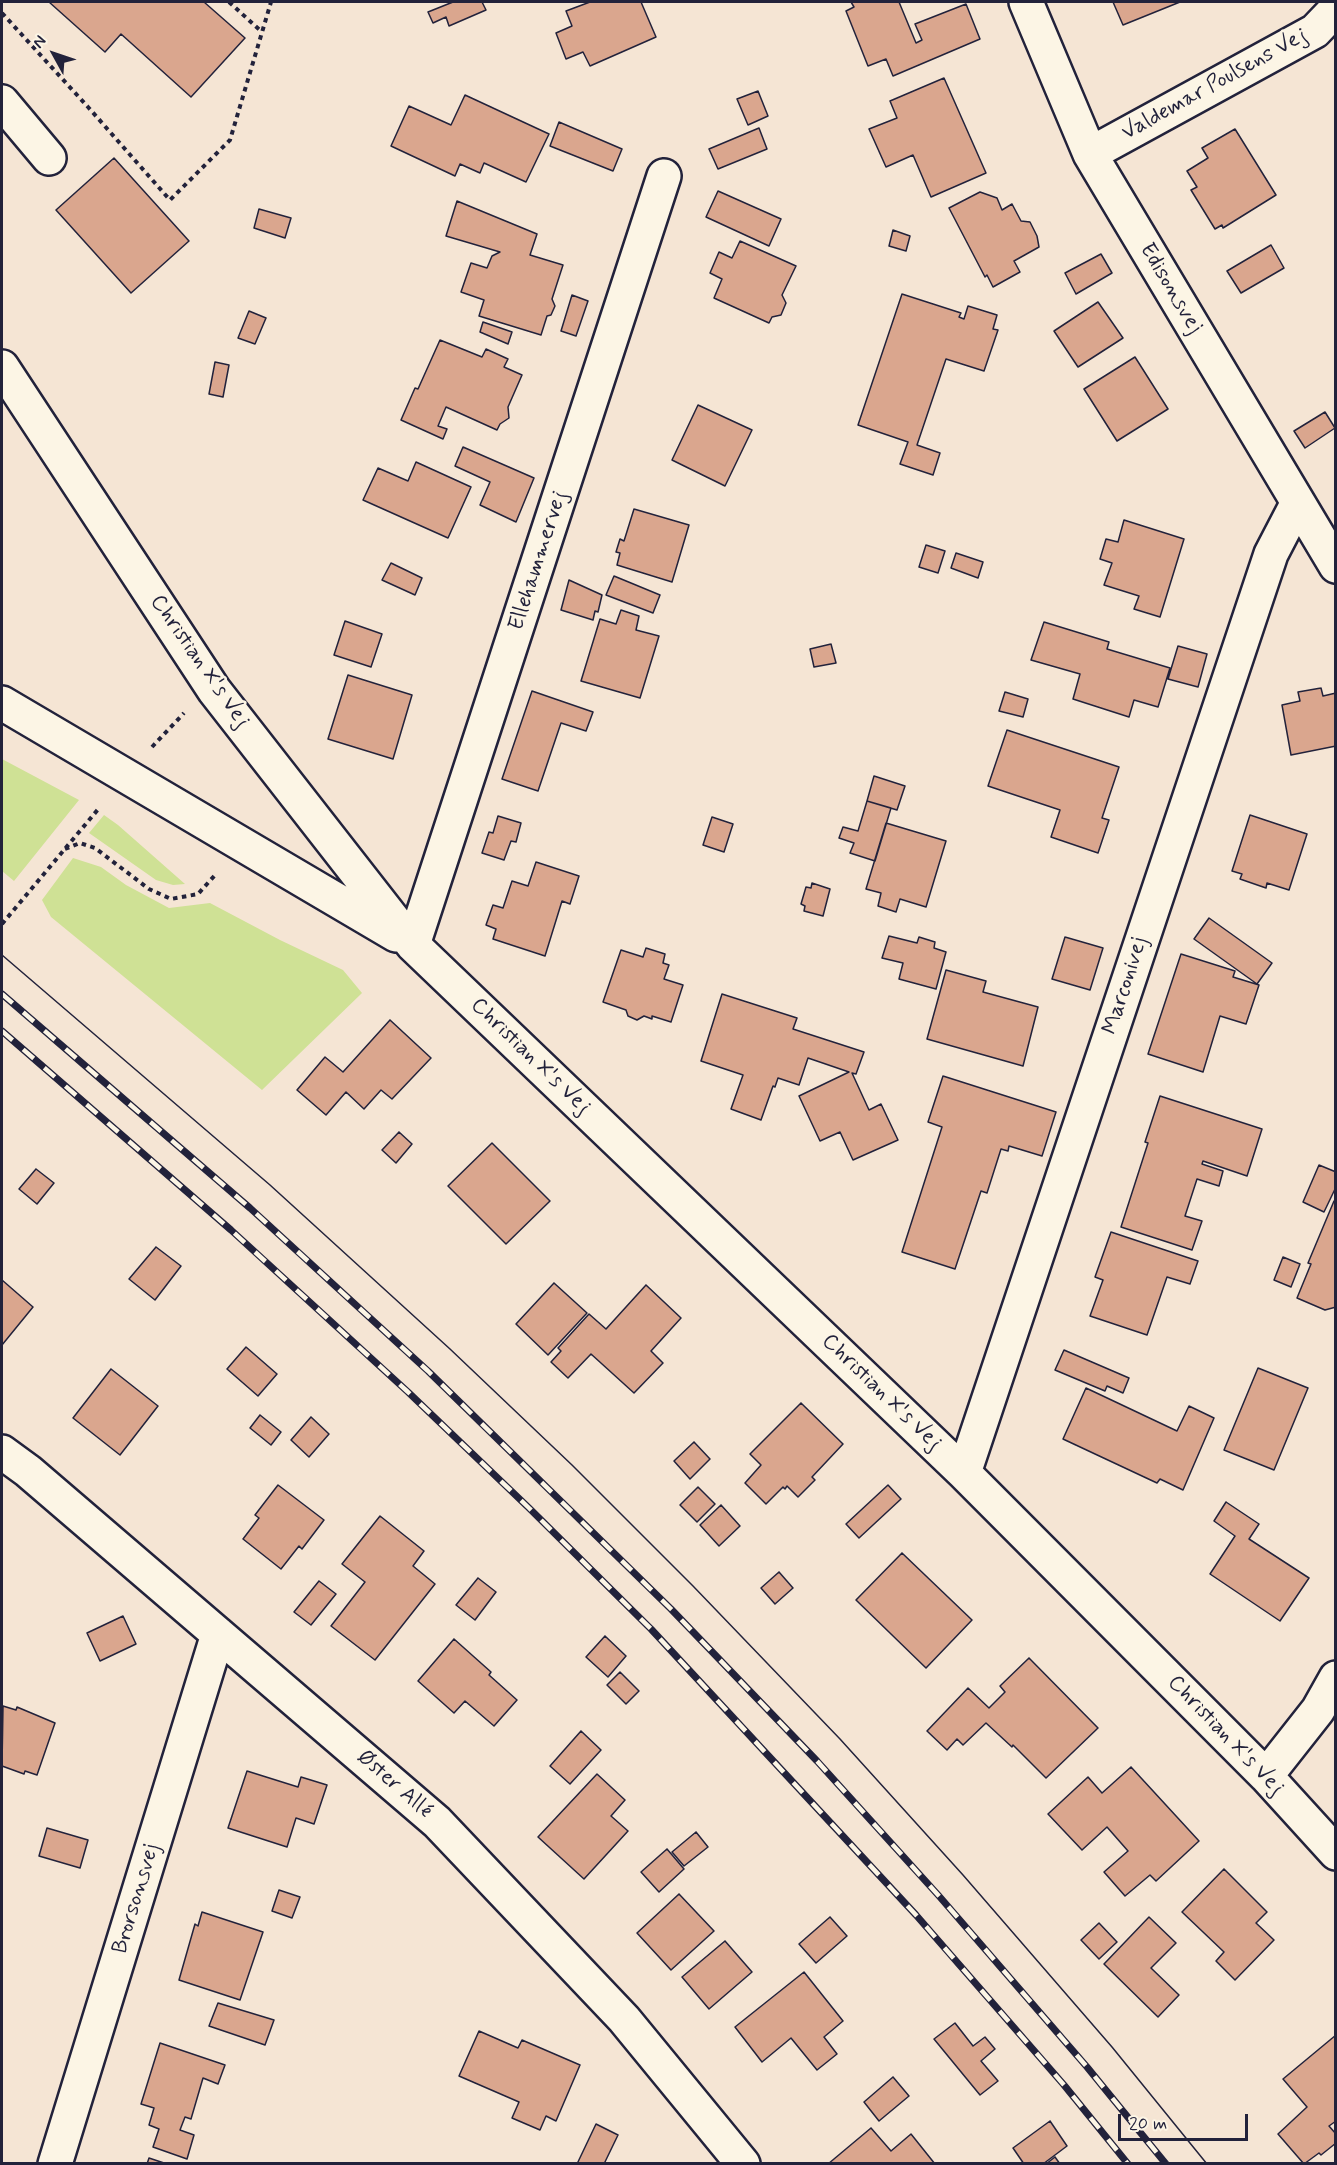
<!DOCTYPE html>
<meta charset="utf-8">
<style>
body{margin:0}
#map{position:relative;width:1337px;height:2165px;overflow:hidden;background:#f5e5d4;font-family:Mynerve,sans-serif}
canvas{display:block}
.frame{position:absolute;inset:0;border:3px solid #22223b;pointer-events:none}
.north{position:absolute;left:24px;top:24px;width:60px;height:60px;-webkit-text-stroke:4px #fcf5e5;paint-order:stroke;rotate:310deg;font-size:16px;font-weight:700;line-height:24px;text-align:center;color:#22223b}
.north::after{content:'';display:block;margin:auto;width:21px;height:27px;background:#22223b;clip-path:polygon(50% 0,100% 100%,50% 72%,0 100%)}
.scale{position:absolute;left:1118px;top:2114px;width:130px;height:27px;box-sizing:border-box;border:3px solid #22223b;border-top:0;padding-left:8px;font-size:18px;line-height:21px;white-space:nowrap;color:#22223b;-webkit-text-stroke:4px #fcf5e5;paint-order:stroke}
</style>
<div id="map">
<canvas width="1337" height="2165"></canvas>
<div class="frame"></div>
<div class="north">N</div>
<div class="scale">20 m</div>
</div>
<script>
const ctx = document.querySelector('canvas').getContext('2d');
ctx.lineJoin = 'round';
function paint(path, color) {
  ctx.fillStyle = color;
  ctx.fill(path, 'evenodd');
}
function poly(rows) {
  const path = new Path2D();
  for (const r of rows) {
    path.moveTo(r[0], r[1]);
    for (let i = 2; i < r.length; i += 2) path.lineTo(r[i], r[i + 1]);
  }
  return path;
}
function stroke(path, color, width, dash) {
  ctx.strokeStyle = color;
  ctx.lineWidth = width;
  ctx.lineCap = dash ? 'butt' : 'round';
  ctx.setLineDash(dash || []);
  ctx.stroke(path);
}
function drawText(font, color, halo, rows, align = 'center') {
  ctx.font = font + ' Mynerve,sans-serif';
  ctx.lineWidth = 5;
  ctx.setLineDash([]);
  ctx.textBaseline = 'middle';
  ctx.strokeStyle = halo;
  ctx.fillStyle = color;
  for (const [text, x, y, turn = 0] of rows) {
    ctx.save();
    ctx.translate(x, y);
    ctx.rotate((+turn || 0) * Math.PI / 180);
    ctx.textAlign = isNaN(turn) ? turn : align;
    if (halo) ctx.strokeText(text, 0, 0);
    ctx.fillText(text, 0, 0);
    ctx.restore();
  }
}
const green = poly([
 [2,759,79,800,14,881,2,871],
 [104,815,118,825,185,884,173,885,156,880,89,833],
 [73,858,101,867,126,885,169,908,210,903,280,940,343,970,362,993,262,1090,51,917,42,900]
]);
const building = poly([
 [49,2,204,2,245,38,191,97,121,34,105,52,49,2],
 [453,2,482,2,486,10,449,26,446,17,433,23,428,12,453,2],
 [590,2,641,2,656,37,590,66,583,52,566,59,556,33,572,26,566,11,590,2],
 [851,2,899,2,916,43,922,40,915,24,966,4,980,39,893,76,886,59,868,66,846,11,854,7,851,2],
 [1113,2,1180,2,1123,25,1113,2],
 [944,78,986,173,931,197,913,155,886,167,869,129,897,118,890,101,944,78],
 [758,91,768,116,748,125,737,99,758,91],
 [465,95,549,134,526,182,484,163,480,173,460,164,455,176,391,146,409,106,451,125,465,95],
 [559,122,622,149,613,171,550,146,559,122],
 [759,128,767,149,718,169,709,149,759,128],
 [1235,129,1276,195,1223,228,1222,225,1215,229,1191,190,1197,187,1187,171,1208,158,1202,148,1235,129],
 [114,158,189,241,131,293,56,210,114,158],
 [718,191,781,219,769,246,706,217,718,191],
 [980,192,997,198,1002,210,1012,204,1021,221,1030,222,1037,236,1039,247,1014,261,1020,272,993,287,987,275,985,277,949,208,980,192],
 [457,201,537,234,530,255,563,265,552,299,555,306,551,315,547,316,541,335,479,316,484,300,461,292,471,263,487,268,492,256,500,252,446,236,457,201],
 [259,209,291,218,285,238,254,228,259,209],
 [893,230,910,236,906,251,889,246,893,230],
 [740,241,796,266,782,295,786,303,781,315,772,317,769,323,714,298,722,279,710,273,719,252,732,258,740,241],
 [1271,245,1284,268,1241,293,1227,271,1271,245],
 [1101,254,1112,273,1076,294,1065,273,1101,254],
 [902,294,961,313,959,317,964,319,968,306,997,315,993,329,998,330,984,371,946,359,917,445,940,453,933,475,900,464,908,442,858,425,902,294],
 [572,295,588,301,576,336,561,331,572,295],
 [1098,302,1123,338,1078,367,1054,331,1098,302],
 [249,311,266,318,255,344,238,338,249,311],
 [483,322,512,332,508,344,480,332,483,322],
 [440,340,482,357,486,349,508,359,504,367,522,375,508,407,509,418,500,424,497,430,446,407,438,426,447,429,443,439,401,420,415,388,418,389,440,340],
 [1135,357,1168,409,1117,441,1084,389,1135,357],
 [215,362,229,365,223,397,209,394,215,362],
 [698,405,752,430,725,486,672,460,698,405],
 [1325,412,1335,428,1305,448,1294,431,1325,412],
 [463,447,534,478,516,522,480,505,490,482,455,466,463,447],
 [416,462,471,487,448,538,363,500,378,468,408,481,416,462],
 [634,509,689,525,672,582,617,565,620,553,616,552,620,539,624,541,634,509],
 [1124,520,1184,539,1160,617,1134,609,1139,596,1104,585,1112,563,1100,559,1106,539,1118,542,1124,520],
 [926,545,945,551,938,573,919,567,926,545],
 [956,553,983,562,978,578,951,568,956,553],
 [391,563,422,578,415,595,382,580,391,563],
 [614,576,660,595,653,613,606,595,614,576],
 [569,580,602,595,598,612,595,611,593,620,561,610,569,580],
 [621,610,639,616,636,630,659,636,640,698,581,681,600,619,616,624,621,610],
 [345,621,382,634,371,667,334,655,345,621],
 [1044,622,1109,642,1107,649,1170,668,1158,707,1134,700,1129,717,1073,699,1080,674,1031,660,1044,622],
 [831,644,836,663,814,667,810,649,831,644],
 [1178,646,1207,654,1198,687,1168,679,1178,646],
 [348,675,412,695,393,759,328,739,348,675],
 [1321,688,1323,696,1336,693,1336,746,1291,755,1282,705,1300,701,1298,692,1321,688],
 [532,691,593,712,586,731,561,723,538,791,502,779,532,691],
 [1005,692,1028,699,1023,717,999,711,1005,692],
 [1007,730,1119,767,1102,818,1109,820,1098,853,1051,837,1060,810,988,786,1007,730],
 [874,776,905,786,897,810,867,801,874,776],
 [867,801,891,808,875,861,850,853,854,843,839,838,843,827,858,831,867,801],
 [1250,815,1307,834,1289,890,1267,883,1266,888,1240,879,1242,874,1232,871,1250,815],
 [498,816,521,823,516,842,511,841,504,860,482,853,489,832,493,833,498,816],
 [712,817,733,824,724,852,703,845,712,817],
 [886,823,946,841,926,907,900,899,896,912,878,906,881,893,866,889,886,823],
 [536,862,579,876,570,904,562,901,545,956,493,939,496,929,486,925,493,905,503,908,512,881,528,886,536,862],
 [812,883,830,889,823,916,804,911,805,906,801,904,806,887,811,888,812,883],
 [1209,918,1272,963,1257,984,1194,939,1209,918],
 [889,936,917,943,919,937,935,942,934,948,946,952,936,989,899,979,903,963,882,958,889,936],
 [1065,937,1103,948,1090,990,1052,979,1065,937],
 [646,948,665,954,663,963,669,965,664,979,683,985,671,1022,652,1016,652,1019,644,1016,637,1020,628,1016,626,1010,603,1002,621,950,643,957,646,948],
 [1181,954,1235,971,1233,977,1259,985,1246,1024,1220,1016,1203,1072,1148,1054,1181,954],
 [946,970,986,981,983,992,1038,1007,1023,1066,927,1039,946,970],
 [722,994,797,1018,793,1029,864,1052,856,1074,852,1073,869,1110,881,1104,898,1140,853,1160,840,1132,820,1141,799,1096,849,1072,808,1058,799,1085,778,1078,775,1087,773,1086,761,1120,731,1109,743,1075,701,1061,722,994],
 [390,1020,431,1058,392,1099,381,1090,364,1109,346,1092,326,1115,297,1090,325,1057,343,1072,390,1020],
 [943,1076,1056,1112,1042,1156,1009,1146,1008,1151,1001,1149,987,1193,981,1191,955,1269,902,1252,942,1127,928,1122,943,1076],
 [1160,1096,1262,1129,1247,1176,1203,1161,1202,1164,1223,1171,1219,1186,1197,1179,1185,1216,1202,1221,1192,1250,1121,1227,1148,1143,1145,1142,1160,1096],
 [399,1132,412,1144,396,1163,382,1150,399,1132],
 [492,1143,550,1201,506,1244,448,1186,492,1143],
 [1319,1165,1336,1172,1336,1187,1324,1212,1303,1202,1319,1165],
 [36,1169,54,1183,37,1204,19,1189,36,1169],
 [1334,1201,1336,1202,1336,1307,1325,1310,1297,1298,1311,1264,1308,1263,1334,1201],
 [1111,1232,1198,1261,1190,1284,1167,1277,1147,1335,1090,1316,1103,1280,1095,1277,1111,1232],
 [156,1247,181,1266,155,1300,129,1279,156,1247],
 [1283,1257,1300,1264,1291,1287,1274,1280,1283,1257],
 [2,1280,33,1307,2,1345,2,1280],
 [554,1283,587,1313,548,1355,516,1324,554,1283],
 [646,1285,681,1318,651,1351,663,1363,634,1393,591,1354,568,1378,551,1362,561,1351,558,1348,589,1314,606,1329,646,1285],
 [246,1347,277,1374,258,1396,227,1369,246,1347],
 [1064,1350,1129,1378,1123,1393,1107,1386,1105,1391,1055,1370,1064,1350],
 [1258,1368,1308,1388,1274,1470,1224,1450,1258,1368],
 [111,1369,158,1406,120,1455,73,1418,111,1369],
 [1086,1388,1177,1431,1189,1406,1214,1418,1183,1490,1160,1479,1157,1483,1063,1439,1086,1388],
 [801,1403,843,1444,812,1477,815,1480,798,1497,787,1486,785,1489,783,1487,766,1504,745,1483,761,1465,750,1454,801,1403],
 [260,1415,281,1432,271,1445,250,1428,260,1415],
 [311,1417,329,1434,309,1457,291,1440,311,1417],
 [694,1442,710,1459,690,1479,674,1461,694,1442],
 [278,1485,324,1520,302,1549,299,1546,281,1569,243,1539,259,1518,255,1515,278,1485],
 [888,1485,901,1499,859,1538,846,1524,888,1485],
 [698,1487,715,1504,697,1522,680,1505,698,1487],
 [1226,1502,1259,1524,1249,1539,1309,1578,1280,1621,1210,1574,1235,1536,1214,1521,1226,1502],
 [721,1505,740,1526,719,1546,700,1525,721,1505],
 [380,1516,424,1551,413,1566,435,1584,375,1660,331,1626,365,1582,342,1564,380,1516],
 [902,1553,972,1620,926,1668,856,1600,902,1553],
 [779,1572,793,1588,775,1604,761,1588,779,1572],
 [478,1578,496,1592,475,1620,456,1605,478,1578],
 [319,1581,336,1594,311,1625,294,1612,319,1581],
 [123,1616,136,1644,100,1661,87,1633,123,1616],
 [605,1636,626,1656,608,1677,586,1657,605,1636],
 [454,1639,491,1672,489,1675,517,1700,494,1726,465,1701,454,1713,418,1681,454,1639],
 [1029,1658,1098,1728,1046,1778,1013,1745,1012,1747,986,1723,963,1745,957,1739,947,1750,927,1731,968,1688,989,1708,1005,1692,1000,1686,1029,1658],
 [620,1672,639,1691,626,1704,607,1685,620,1672],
 [3,1706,16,1710,17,1707,55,1723,37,1775,25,1771,24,1774,2,1766,3,1706],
 [581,1731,601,1750,570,1784,550,1766,581,1731],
 [1131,1767,1199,1841,1156,1881,1150,1875,1125,1896,1104,1872,1128,1851,1107,1827,1082,1850,1048,1814,1088,1777,1102,1793,1131,1767],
 [247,1771,298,1787,301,1777,327,1785,314,1824,296,1818,287,1847,228,1828,247,1771],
 [597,1774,625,1800,611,1816,628,1831,584,1879,538,1837,597,1774],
 [47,1828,88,1840,80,1868,39,1856,47,1828],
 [696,1832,708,1847,684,1866,672,1852,696,1832],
 [667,1849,684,1869,659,1892,641,1872,667,1849],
 [1224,1869,1267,1912,1256,1923,1274,1940,1235,1980,1216,1961,1224,1952,1182,1912,1224,1869],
 [279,1890,300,1897,292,1918,272,1911,279,1890],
 [679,1894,714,1931,671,1970,637,1933,679,1894],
 [202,1912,263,1932,240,2000,179,1980,195,1924,198,1926,202,1912],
 [830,1917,847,1936,816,1963,799,1944,830,1917],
 [1149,1917,1176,1943,1151,1968,1179,1995,1158,2017,1104,1964,1149,1917],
 [1099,1923,1117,1942,1099,1959,1081,1940,1099,1923],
 [725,1941,752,1972,709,2009,682,1977,725,1941],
 [804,1972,843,2021,824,2037,837,2054,817,2070,791,2038,762,2062,735,2027,804,1972],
 [218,2003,274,2020,265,2045,209,2026,218,2003],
 [955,2023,973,2046,985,2037,995,2049,981,2061,998,2081,980,2095,934,2039,955,2023],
 [479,2031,518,2048,522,2040,580,2065,556,2121,546,2116,540,2130,512,2118,519,2102,459,2076,479,2031],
 [1336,2035,1336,2121,1329,2126,1336,2134,1336,2143,1321,2155,1319,2153,1304,2164,1278,2134,1307,2107,1283,2079,1336,2035],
 [160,2043,225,2065,218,2084,203,2078,191,2119,185,2117,180,2130,194,2135,187,2159,153,2147,159,2129,149,2125,154,2108,141,2104,160,2043],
 [893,2077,909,2096,879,2121,864,2102,893,2077],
 [1050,2121,1067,2146,1043,2164,1024,2164,1013,2148,1050,2121],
 [596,2124,618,2135,604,2164,577,2164,596,2124],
 [871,2128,891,2151,911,2134,935,2164,828,2164,871,2128],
 [1055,2157,1060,2164,1046,2164,1055,2157],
 [149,2158,167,2164,147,2164,149,2158]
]);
const path = poly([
 [229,2,262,32],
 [2,13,88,107,170,200,230,140,271,2],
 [152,747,184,713],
 [65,849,80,843,95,848,149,889,171,899,198,894,216,874],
 [2,924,100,807]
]);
const minor = poly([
 [1026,2,1090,154,1336,566],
 [2,102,49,158],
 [1090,154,1315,31,1336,9],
 [2,367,214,690,413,945,964,1473,1266,1776,1336,1853],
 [2,703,396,935],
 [413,945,664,176],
 [2,1452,28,1471,437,1822,624,2019,743,2164],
 [964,1473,1271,554,1297,504],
 [1266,1776,1318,1710,1336,1678],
 [55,2164,218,1634]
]);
const tram = poly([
 [2,955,270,1185,450,1349,572,1465,693,1586,840,1739,963,1875,1112,2047,1207,2164]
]);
const rail = poly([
 [2,994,250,1208,428,1371,671,1609,817,1761,939,1896,1087,2067,1166,2164],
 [2,1031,231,1230,408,1392,529,1508,651,1629,916,1915,1064,2085,1128,2164]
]);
const streetNames = [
 ["Valdemar Poulsens Vej",1215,85,-29],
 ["Edisonsvej",1170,289,59],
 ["Ellehammervej",539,561,-72],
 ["Christian X's Vej",199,662,55],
 ["Marconivej",1126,986,-72],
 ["Christian X's Vej",530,1057,44],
 ["Christian X's Vej",881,1393,44],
 ["Christian X's Vej",1225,1736,46],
 ["Øster Allé",394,1785,41],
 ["Brorsonsvej",137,1899,-73]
];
paint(green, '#cfe195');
paint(building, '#daa68e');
stroke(building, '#22223b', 1.5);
stroke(minor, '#22223b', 38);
stroke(path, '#22223b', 4, [4.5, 4.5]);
stroke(minor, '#fcf5e5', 33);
stroke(tram, '#22223b', 1.5);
stroke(rail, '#22223b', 7);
stroke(rail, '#fcf5e5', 4.5, [14]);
drawText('22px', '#22223b', '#fcf5e5', streetNames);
</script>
